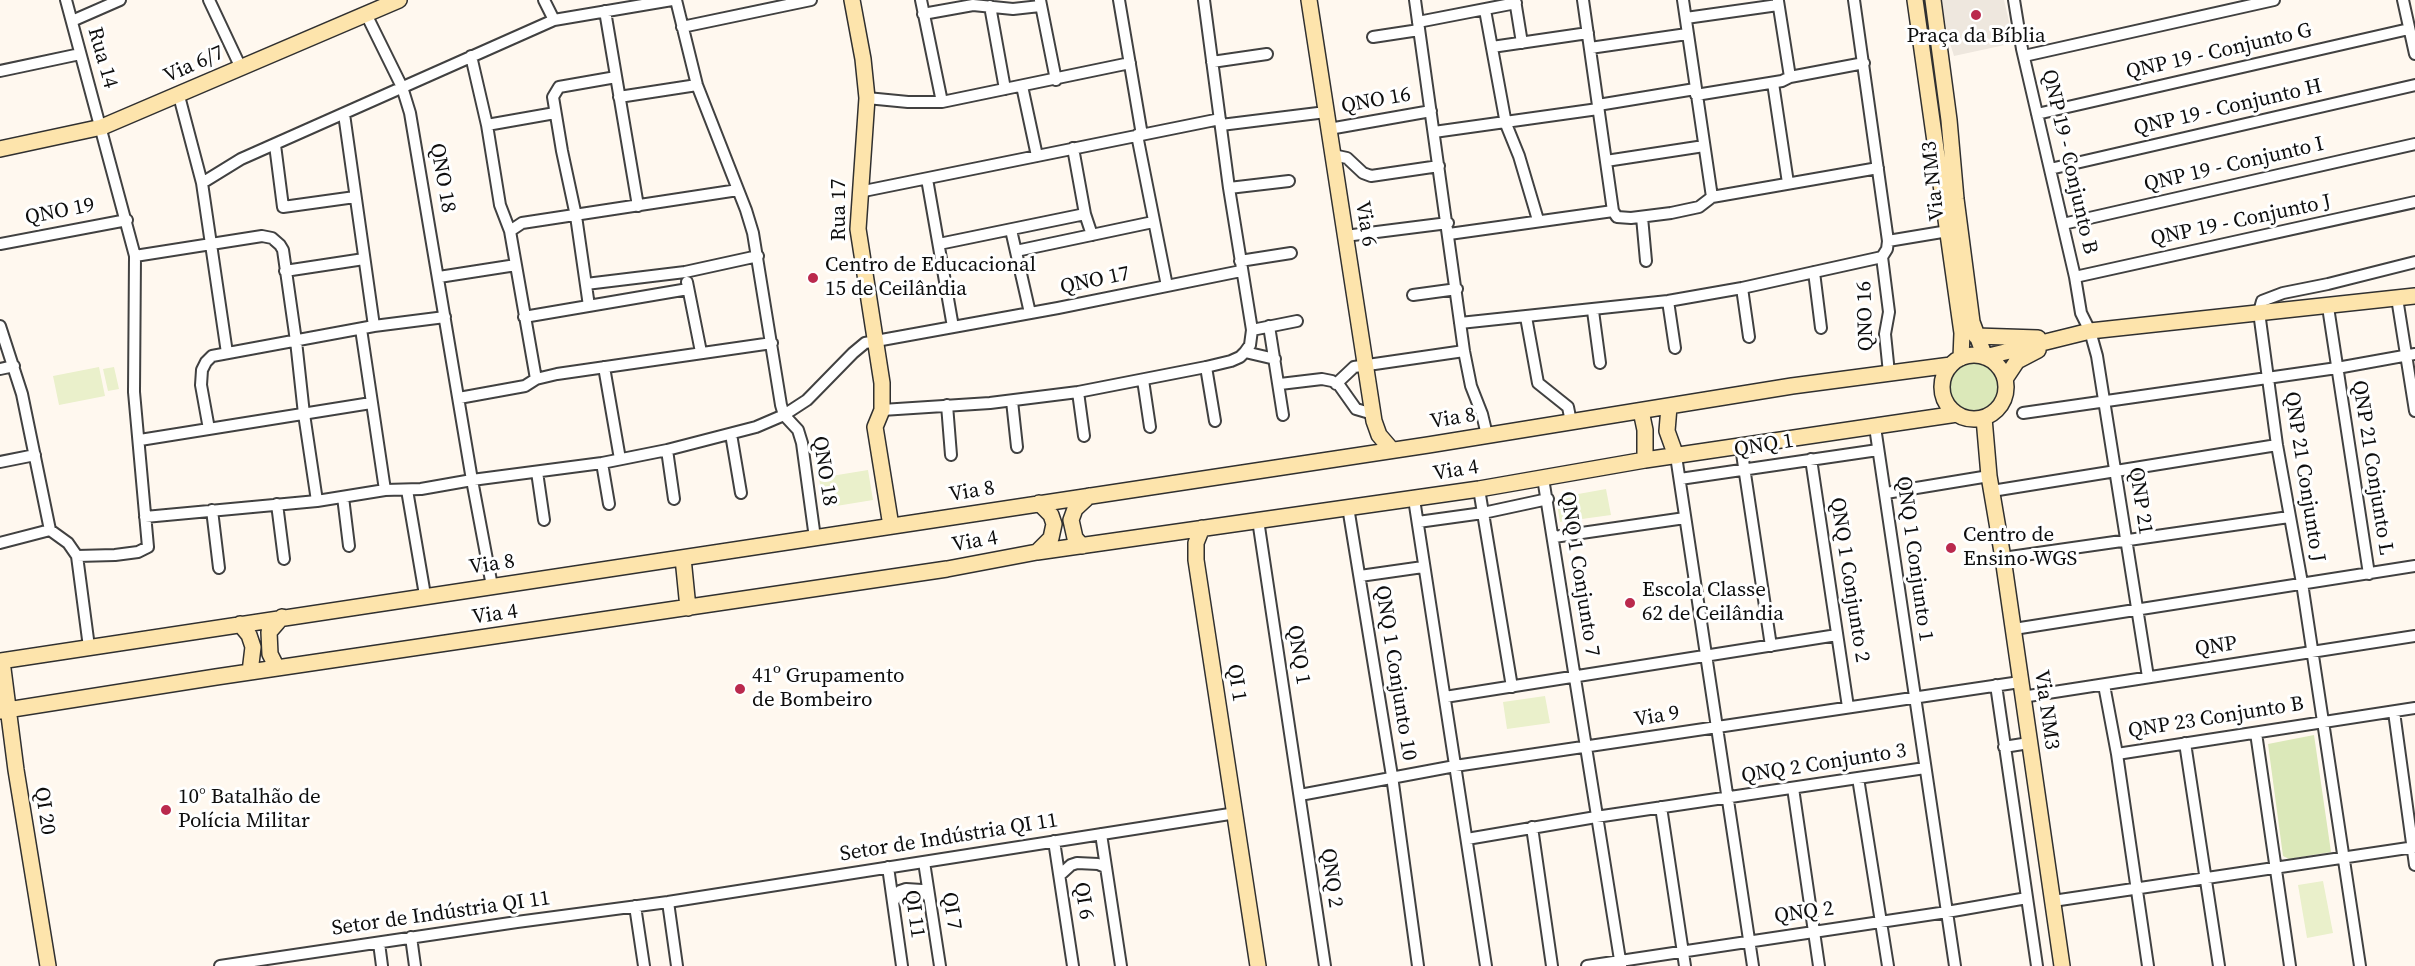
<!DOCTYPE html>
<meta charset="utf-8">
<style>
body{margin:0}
canvas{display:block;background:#fff8ef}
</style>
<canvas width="2415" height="966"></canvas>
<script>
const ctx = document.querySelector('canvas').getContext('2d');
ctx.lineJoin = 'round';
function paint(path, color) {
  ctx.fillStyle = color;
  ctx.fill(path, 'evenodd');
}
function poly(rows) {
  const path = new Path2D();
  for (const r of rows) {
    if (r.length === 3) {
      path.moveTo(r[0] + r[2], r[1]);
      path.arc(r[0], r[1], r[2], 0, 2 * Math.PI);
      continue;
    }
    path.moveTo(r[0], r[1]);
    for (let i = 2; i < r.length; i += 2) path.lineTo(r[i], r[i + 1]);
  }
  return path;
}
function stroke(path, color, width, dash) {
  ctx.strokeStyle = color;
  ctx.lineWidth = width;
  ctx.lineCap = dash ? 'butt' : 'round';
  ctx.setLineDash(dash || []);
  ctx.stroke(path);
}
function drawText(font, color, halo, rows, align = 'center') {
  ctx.font = font + ' "Source Serif 4",serif';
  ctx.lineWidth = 6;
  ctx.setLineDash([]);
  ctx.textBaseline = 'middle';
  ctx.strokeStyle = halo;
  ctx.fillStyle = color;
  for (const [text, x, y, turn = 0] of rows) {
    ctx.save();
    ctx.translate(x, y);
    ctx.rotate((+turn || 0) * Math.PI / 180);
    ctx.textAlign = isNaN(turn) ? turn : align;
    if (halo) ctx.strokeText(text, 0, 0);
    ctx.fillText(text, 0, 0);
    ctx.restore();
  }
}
const green = poly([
 [1975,387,25],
 [2314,735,2331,852,2289,859,2283,856,2268,744]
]);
const pitch = poly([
 [99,367,105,396,59,405,53,376],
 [114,367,119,389,108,391,103,369],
 [868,470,873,500,824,508,819,478],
 [1606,489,1611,515,1560,522,1556,498],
 [1545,696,1550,723,1507,729,1503,702],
 [2323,881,2333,933,2307,938,2298,885]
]);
const plaza = poly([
 [1942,0,2004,0,2014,43,1954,56,1947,34]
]);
const street = poly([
 [66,0,135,256,134,392,148,547,138,552,115,555,77,556],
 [209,0,241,68],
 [544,0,554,20],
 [676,0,697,85,746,210,753,233,781,405,784,415,798,430,802,443,815,538],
 [921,0,942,102],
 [1040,0,1056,80],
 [1119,0,1142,135],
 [1415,0,1464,351,1471,386,1482,414,1487,435],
 [1515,0,1522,43],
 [1583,0,1613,211,1617,217,1631,218,1671,213,1699,207,1712,197,1878,168],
 [1683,0,1712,197],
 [2014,0,2022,49,2075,277,2081,313,2090,331,2097,356,2148,677],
 [2403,0,2415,54],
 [1778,1,1790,77],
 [990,6,1005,89],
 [1485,10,1506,124,1519,156,1538,220],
 [605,11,638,206],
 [366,14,402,87,410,113,472,480,492,586],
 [923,14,973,5,1013,9,1040,6],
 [1686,18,1778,5],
 [72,21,120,0],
 [1418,22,1516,3],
 [682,27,811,0],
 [1373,37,1419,30],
 [1492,47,1588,33],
 [1590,48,1687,34],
 [471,56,487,125,500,205,510,231,536,379],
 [2024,56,2274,0],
 [1212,62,1267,54],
 [0,71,80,54],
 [1773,83,1788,183],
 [1022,86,1037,156],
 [1696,95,1782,81,1790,77,1864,63],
 [179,96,202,183,227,353],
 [619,97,697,85],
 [867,98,908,102,942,102,1130,63],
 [1598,105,1695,89],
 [344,114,374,326],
 [2037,114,2409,29],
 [487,125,555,113],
 [1221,125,1326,112],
 [1329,129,1431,111],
 [1434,132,1598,109],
 [1137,135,1167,286],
 [275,145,283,207,355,197],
 [1333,155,1347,158,1363,173,1371,176,1439,166],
 [1606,161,1704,146],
 [2050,169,2415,85],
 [927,179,953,327],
 [202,183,241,159,554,20,672,0],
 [1229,188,1289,181],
 [859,192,1220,119],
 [1085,214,1092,235],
 [1642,217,1646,261],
 [2063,224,2415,144],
 [1011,230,1030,313],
 [510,231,522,223,738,190],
 [1449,234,1613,211],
 [1345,236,1448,223],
 [1888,241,1948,231],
 [0,244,127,220],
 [939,244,1085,214,1073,148],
 [1016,251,1153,222],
 [135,256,262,236,272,238,280,245,283,250,296,341,304,414,317,501],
 [1882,257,1889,312,1885,334,1889,373],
 [1240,261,1291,253],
 [285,271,364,259],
 [1814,272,1821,328],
 [439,277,516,265],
 [2075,277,2415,202],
 [687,282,701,352],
 [586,284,685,272,758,256],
 [1742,288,1749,337],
 [1413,295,1457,289],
 [2397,298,2415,411],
 [1668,301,1675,348],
 [589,306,576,216,562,151,553,97,559,87,616,77],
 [2328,307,2369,574],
 [1593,311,1600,363],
 [524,317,688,289],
 [1526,317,1538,383,1568,407,1571,422],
 [1460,323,1668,301,1742,288,1882,257,1887,249,1888,241,1854,0],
 [0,326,22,394,50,530,68,543,77,556,89,647],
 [1269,326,1283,415],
 [361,329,385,490],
 [1252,330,1297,321],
 [1245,352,1275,359],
 [604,367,620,459],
 [1206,367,1215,421],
 [0,369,14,366],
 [1143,380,1150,427],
 [1280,384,1322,379,1332,381,1339,385,1356,409,1373,414],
 [1336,384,1354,367,1464,351],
 [1078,392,1084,436],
 [459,398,525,386,536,379,557,374,772,343],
 [1012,401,1017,447],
 [947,405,951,455],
 [882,410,990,403,1078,392,1206,367,1231,361,1240,357,1245,352,1250,345,1252,330,1229,188,1204,0],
 [2023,413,2337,368,2415,354],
 [1875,427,1955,966],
 [209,429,201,385,202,370,206,362,212,356,374,326,445,317],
 [731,434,741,493],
 [140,440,371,403],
 [1741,447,1771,646],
 [667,450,674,499],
 [1676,456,1753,966],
 [1811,459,1848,707],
 [0,462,35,455],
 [602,463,609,504],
 [537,472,544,520],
 [1543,478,1621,966],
 [1680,479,1878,450],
 [1479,489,1512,687],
 [407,490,425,595],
 [1992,491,2277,445],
 [1886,493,1989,476],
 [343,497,349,546],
 [1414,499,1486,966],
 [277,504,284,559],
 [1348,507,1392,776,1418,966],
 [212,510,219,568],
 [145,517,317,501,385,490,421,489,472,480,602,463,667,450,756,427,784,415,807,400,853,353,865,343,1058,308,1241,271],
 [1258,520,1325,966],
 [1418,522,1483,513,1548,499],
 [1554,537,1685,518],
 [0,543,50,530],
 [2003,558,2289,517],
 [1360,576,1423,567],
 [2014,629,2415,566],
 [1996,685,2037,966],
 [2104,685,2117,754,2148,966],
 [1445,697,1837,635],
 [2022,697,2415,636],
 [2394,712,2415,865],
 [2256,733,2290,966],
 [2185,743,2219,966],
 [2004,747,2029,743],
 [2117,754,2415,708],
 [1858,778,1888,966],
 [1793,788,1819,966],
 [1300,795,1455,766,2020,682],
 [1661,807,1685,966],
 [1532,827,1552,966],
 [1101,834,1121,966],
 [1467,839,1596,817,1925,768],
 [1054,841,1073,966],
 [924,862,940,966],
 [888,867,902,966],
 [1060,875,1071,865,1077,863,1098,864,1105,867],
 [2053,901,2415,847],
 [668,902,677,966],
 [893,902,900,891,906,889,922,890,929,897],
 [635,906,644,966],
 [411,937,415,966],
 [379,943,382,966],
 [220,966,517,922,668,902,1236,813],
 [1587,966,1947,912,2027,898],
 [2360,966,2302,583,2277,445,2259,312,2262,301,2283,293,2328,284,2415,262]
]);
const secondary = poly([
 [852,0,863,59,867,98,858,229,882,383,882,410,875,427,891,526],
 [1309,0,1374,421,1379,435,1391,449],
 [1915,0,1962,333,1961,358],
 [1933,0,1949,120,1956,199,1972,322,1985,357,2090,331,2415,296],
 [0,149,102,127,399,0],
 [1976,336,2038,338],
 [1974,387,32],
 [2005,379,2017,361,2038,350],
 [1669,407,1667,431,1676,456],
 [1641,411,1645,430,1645,460],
 [1984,418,1989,476,2003,558,2062,966],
 [1202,528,1196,543,1196,560,1258,966],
 [1082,546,1075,538,1071,520,1075,509,1089,496],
 [1037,552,1051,538,1054,524,1051,515,1039,503],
 [683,558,688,608],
 [240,624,249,635,253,647,250,672],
 [0,661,1428,445,1792,386,1951,365],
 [2,661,16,770,48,966],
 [277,668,270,654,269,632,282,617],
 [0,711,216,677,947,569,1037,552,1479,489,1645,460,1957,414]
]);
const markers = [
 [1976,15,6,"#ba294d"],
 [813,278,6,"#ba294d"],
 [1951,548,6,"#ba294d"],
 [1630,603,6,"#ba294d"],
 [740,689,6,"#ba294d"],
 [166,810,6,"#ba294d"]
];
const poiNames = [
 ["Praça da Bíblia",1976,37,"center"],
 ["Centro de Educacional",825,266],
 ["15 de Ceilândia",825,290],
 ["Centro de",1963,536],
 ["Ensino WGS",1963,560],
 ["Escola Classe",1642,591],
 ["62 de Ceilândia",1642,615],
 ["41º Grupamento",752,677],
 ["de Bombeiro",752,701],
 ["10° Batalhão de",178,798],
 ["Polícia Militar",178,822]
];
const streetNames = [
 ["QNP 19 - Conjunto G",2219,52,-13],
 ["Rua 14",102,58,74],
 ["Via 6/7",194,65,-24],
 ["QNO 16",1376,101,-10],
 ["QNP 19 - Conjunto H",2228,108,-13],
 ["QNP 19 - Conjunto B",2069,162,77],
 ["QNP 19 - Conjunto I",2234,165,-13],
 ["QNO 18",442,178,80],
 ["Via NM3",1934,181,-96],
 ["Rua 17",840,210,-90],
 ["QNO 19",60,212,-11],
 ["QNP 19 - Conjunto J",2241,221,-12],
 ["Via 6",1365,224,81],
 ["QNO 17",1095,281,-12],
 ["QNO 16",1866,316,-92],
 ["Via 8",1453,419,-9],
 ["QNQ 1",1764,446,-9],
 ["QNP 21 Conjunto L",2372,468,81],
 ["QNO 18",824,471,81],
 ["Via 4",1456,471,-9],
 ["QNP 21 Conjunto J",2304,477,81],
 ["Via 8",972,492,-9],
 ["QNP 21",2140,501,81],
 ["Via 4",975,542,-10],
 ["QNQ 1 Conjunto 1",1914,559,82],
 ["Via 8",492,565,-8],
 ["QNQ 1 Conjunto 7",1579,574,81],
 ["QNQ 1 Conjunto 2",1849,580,81],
 ["Via 4",495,615,-8],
 ["QNP",2216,647,-8],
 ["QNQ 1",1298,655,81],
 ["QNQ 1 Conjunto 10",1395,673,81],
 ["QI 1",1236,683,81],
 ["Via NM3",2046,710,82],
 ["Via 9",1657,717,-9],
 ["QNP 23 Conjunto B",2216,718,-9],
 ["QNQ 2 Conjunto 3",1824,764,-9],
 ["QI 20",44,811,81],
 ["Setor de Indústria QI 11",949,838,-9],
 ["QNQ 2",1331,878,82],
 ["QI 6",1083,901,81],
 ["QI 7",951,911,81],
 ["QNQ 2",1804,913,-8],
 ["Setor de Indústria QI 11",441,914,-8],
 ["QI 11",914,914,82]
];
paint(green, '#dbe8b9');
paint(pitch, '#eaf0cb');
paint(plaza, '#eee7de');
stroke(street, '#414141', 14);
stroke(secondary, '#303030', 18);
stroke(street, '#fff', 10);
stroke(secondary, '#fde4ac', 15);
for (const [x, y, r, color] of markers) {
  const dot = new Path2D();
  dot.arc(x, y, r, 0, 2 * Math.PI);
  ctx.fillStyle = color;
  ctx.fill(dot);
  stroke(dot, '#fff', 2);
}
drawText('21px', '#0e0e0e', '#fff', poiNames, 'left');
drawText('21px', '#0e0e0e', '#fff', streetNames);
</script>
